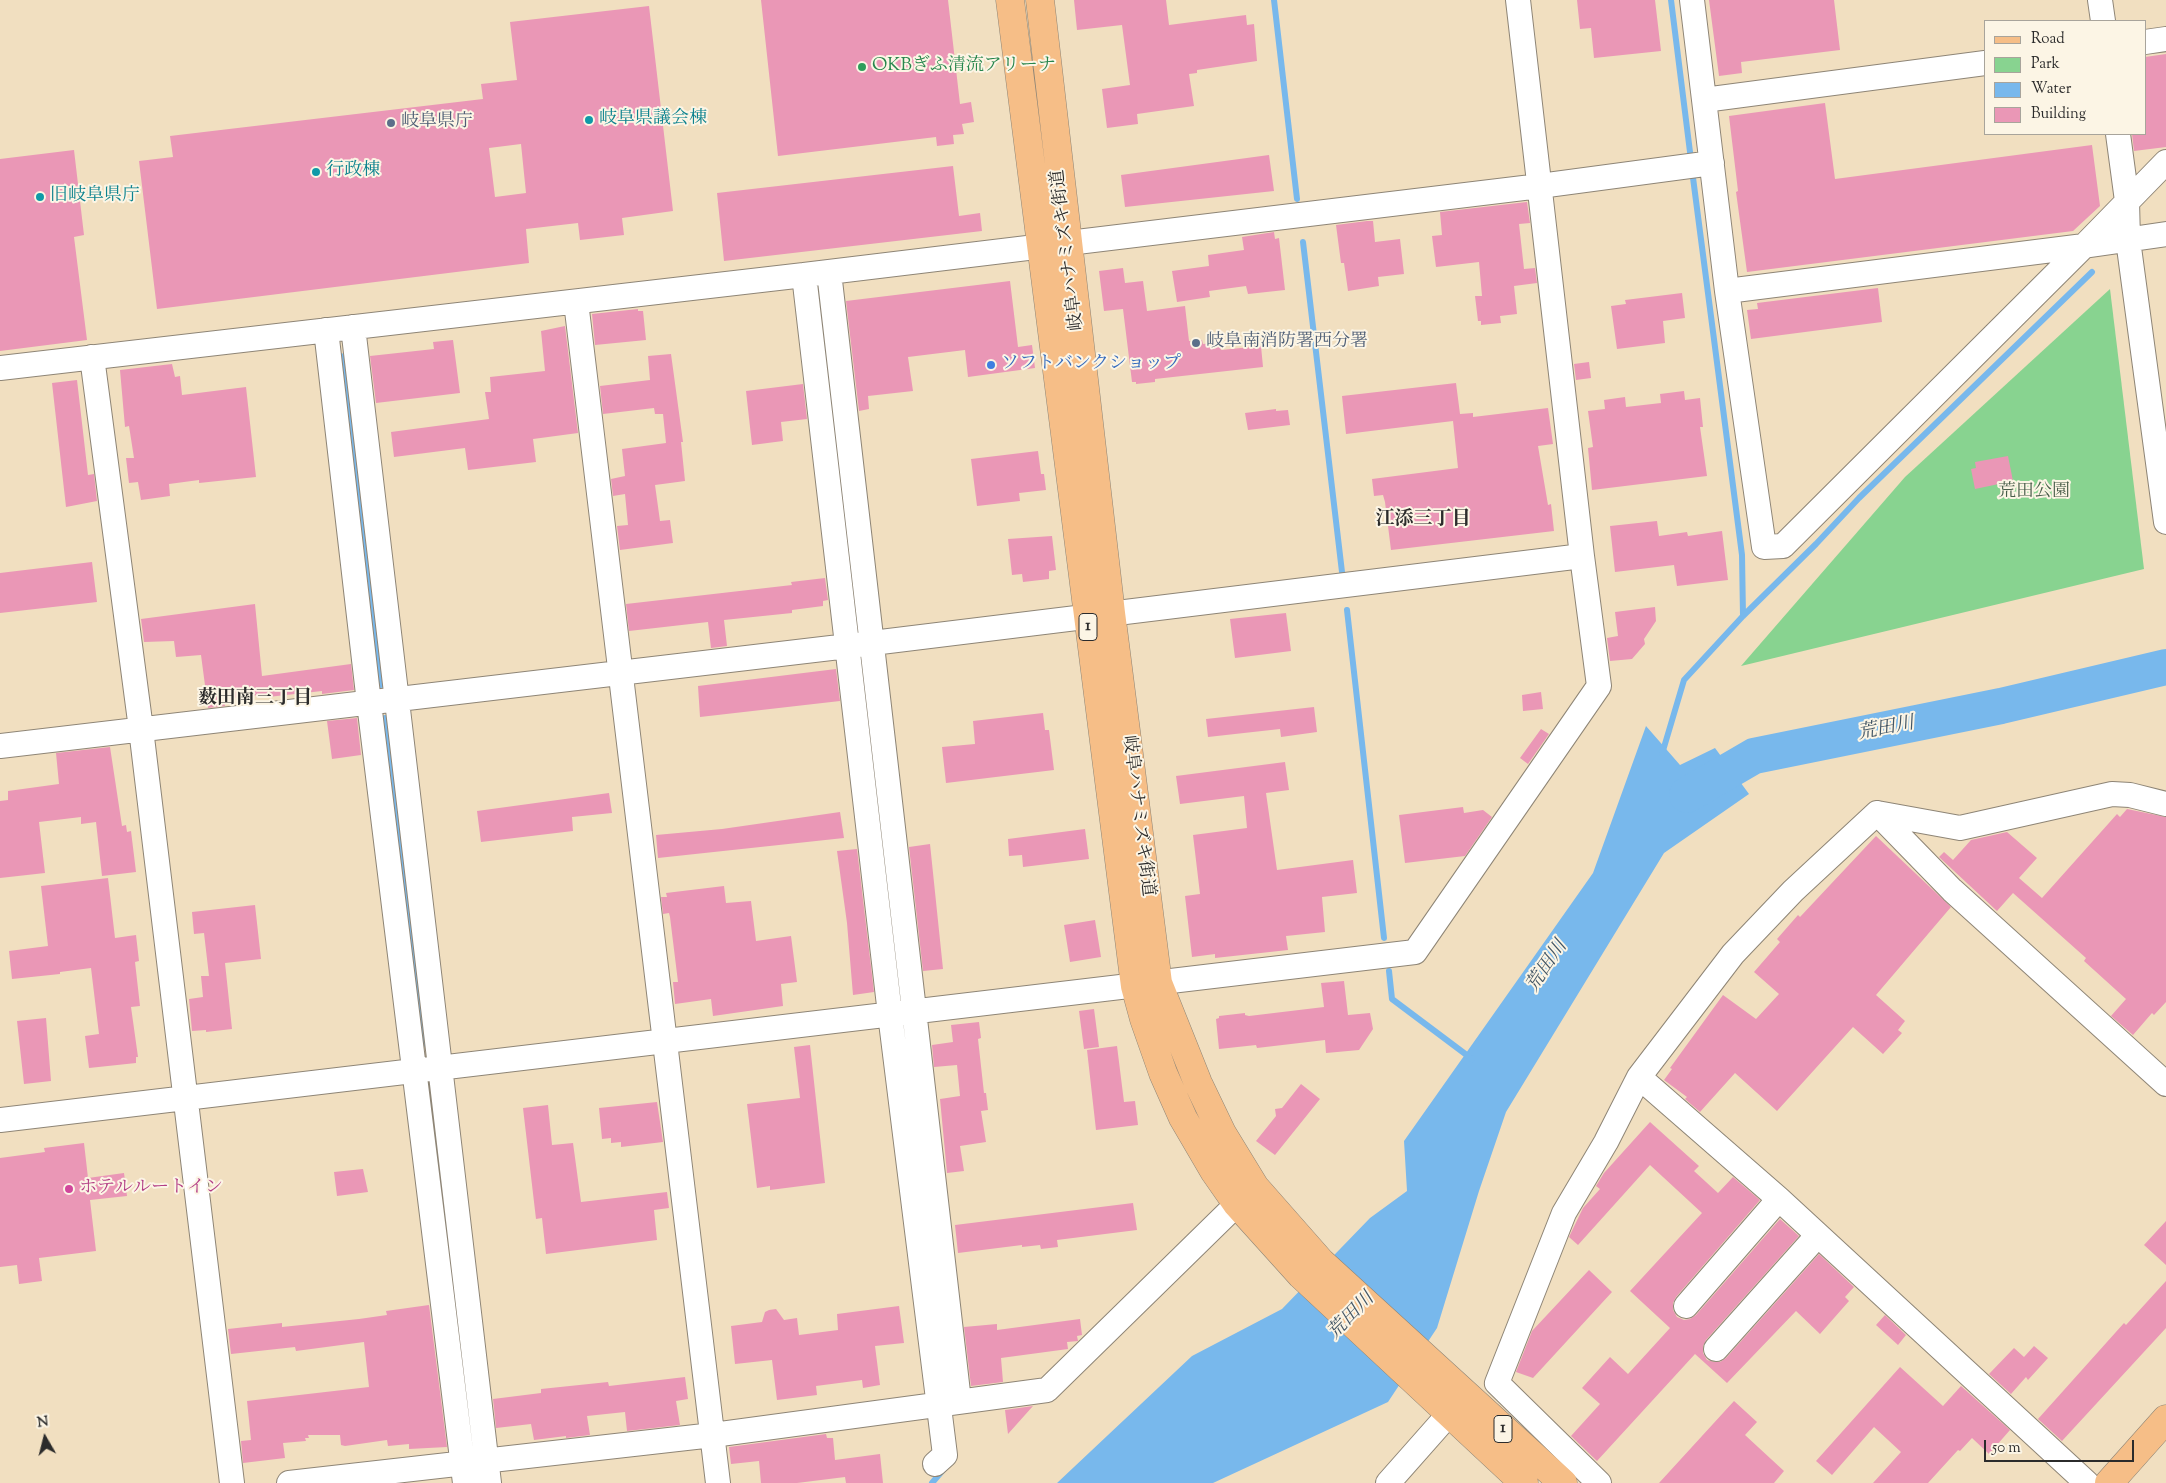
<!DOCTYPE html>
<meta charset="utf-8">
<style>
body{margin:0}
#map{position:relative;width:2166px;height:1483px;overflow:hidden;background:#f1dfc0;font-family:"Sorts Mill Goudy",serif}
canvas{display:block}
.legend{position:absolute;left:1984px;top:20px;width:162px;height:115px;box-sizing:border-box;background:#fcf5e5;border:1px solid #a8a49b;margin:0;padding:6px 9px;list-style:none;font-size:15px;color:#2b2b2b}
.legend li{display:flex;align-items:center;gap:10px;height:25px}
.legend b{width:25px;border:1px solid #a8a49b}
.north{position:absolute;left:20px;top:1413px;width:50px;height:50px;-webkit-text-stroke:4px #fcf5e5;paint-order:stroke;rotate:352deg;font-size:14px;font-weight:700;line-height:20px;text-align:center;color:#2b2b2b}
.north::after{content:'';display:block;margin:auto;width:18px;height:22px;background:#2b2b2b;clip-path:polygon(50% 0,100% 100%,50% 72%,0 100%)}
.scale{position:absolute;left:1984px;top:1440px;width:150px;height:22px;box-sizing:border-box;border:2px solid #2b2b2b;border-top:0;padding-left:6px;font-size:15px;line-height:18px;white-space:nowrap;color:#2b2b2b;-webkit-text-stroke:4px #fcf5e5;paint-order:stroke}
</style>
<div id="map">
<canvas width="2166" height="1483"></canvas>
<ul class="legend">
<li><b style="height:6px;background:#f6be87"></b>Road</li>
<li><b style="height:14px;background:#88d390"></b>Park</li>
<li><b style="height:14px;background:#78b8ec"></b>Water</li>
<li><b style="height:14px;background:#ea97b6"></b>Building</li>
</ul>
<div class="north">N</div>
<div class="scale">50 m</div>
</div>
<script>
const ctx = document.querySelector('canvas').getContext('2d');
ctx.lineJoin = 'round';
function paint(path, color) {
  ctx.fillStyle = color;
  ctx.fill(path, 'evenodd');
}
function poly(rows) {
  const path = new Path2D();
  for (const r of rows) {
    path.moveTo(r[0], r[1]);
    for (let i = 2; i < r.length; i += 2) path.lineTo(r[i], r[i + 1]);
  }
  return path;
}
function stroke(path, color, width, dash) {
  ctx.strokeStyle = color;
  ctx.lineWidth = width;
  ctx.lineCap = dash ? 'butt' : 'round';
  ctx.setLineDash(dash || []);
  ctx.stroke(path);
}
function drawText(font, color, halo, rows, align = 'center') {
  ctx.font = font + ' "Sorts Mill Goudy","Noto Serif JP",serif';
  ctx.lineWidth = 4;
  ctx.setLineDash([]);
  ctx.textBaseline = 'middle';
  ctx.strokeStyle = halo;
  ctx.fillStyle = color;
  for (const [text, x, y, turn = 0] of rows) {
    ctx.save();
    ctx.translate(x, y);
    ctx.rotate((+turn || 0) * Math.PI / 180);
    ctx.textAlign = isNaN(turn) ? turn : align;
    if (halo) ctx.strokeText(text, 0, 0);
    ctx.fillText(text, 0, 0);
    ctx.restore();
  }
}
const green = poly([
 [2110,289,2144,569,1741,666,1905,477]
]);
const water = poly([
 [1646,726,1680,765,1715,748,1749,794,1664,853,1506,1112,1479,1191,1437,1328,1388,1402,1213,1483,1057,1483,1192,1356,1282,1309,1370,1218,1407,1191,1404,1141,1593,873]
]);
const stream = poly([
 [1274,0,1297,199],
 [1671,0,1691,160],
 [1692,170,1742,555,1743,616],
 [1303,242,1342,572],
 [341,356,381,685],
 [843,497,854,607],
 [1347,610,1384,938],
 [385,718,423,1044],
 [1662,754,1684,680,1743,616,1816,544,1859,498,2092,272],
 [1389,971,1392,999,1472,1059],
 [932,1483,943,1470]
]);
const river = poly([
 [1687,795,1754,756,2001,706,2166,667]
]);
const building = poly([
 [761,0,948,0,960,104,971,102,974,122,962,124,964,134,953,135,954,144,937,146,936,137,778,156],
 [1074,0,1166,0,1169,25,1246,15,1247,25,1254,24,1257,61,1197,70,1197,73,1189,74,1194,106,1137,114,1138,124,1107,128,1102,89,1130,85,1122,25,1077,30],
 [1577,0,1655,0,1661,51,1594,58,1591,28,1580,29],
 [1709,0,1834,0,1840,50,1741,62,1742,73,1719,76],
 [649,6,673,211,622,218,624,235,580,240,578,223,526,229,529,263,157,309,139,161,173,157,170,136,483,99,481,84,517,80,510,22],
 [521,144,526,193,495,197,489,148],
 [2166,54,2166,147,2134,151,2132,134,2145,134,2145,57],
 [1825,103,1835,179,2092,145,2100,206,2073,231,1747,272,1736,192,1738,191,1729,116],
 [74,150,84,235,74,237,87,340,0,351,0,159],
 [1269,155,1274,191,1125,207,1121,175],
 [953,166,959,216,980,213,982,231,724,261,717,193],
 [1527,202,1530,223,1519,224,1524,269,1535,268,1537,283,1514,286,1517,314,1500,316,1501,323,1481,325,1481,321,1478,321,1475,296,1482,296,1479,262,1436,267,1432,236,1442,235,1440,212],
 [1367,221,1373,221,1375,242,1400,239,1404,274,1378,277,1379,286,1348,291,1344,263,1341,263,1336,225],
 [1274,232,1275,239,1279,238,1285,290,1248,294,1246,286,1209,291,1210,297,1177,302,1172,271,1209,266,1208,255,1244,250,1242,237],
 [1123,268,1125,283,1143,281,1147,311,1185,306,1189,341,1202,340,1203,344,1220,342,1221,350,1261,346,1263,367,1155,379,1155,382,1136,384,1136,382,1132,382,1123,309,1104,311,1099,271],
 [1010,281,1018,347,1032,345,1035,368,968,377,965,350,908,357,913,391,868,396,869,409,859,411,846,301],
 [1878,288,1882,322,1751,339,1747,310,1758,309,1757,303],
 [1682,293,1685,318,1663,321,1665,343,1617,349,1611,306,1626,304,1625,300],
 [638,309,638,311,643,311,646,340,595,345,592,314],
 [565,326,578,433,533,439,536,462,468,470,465,448,394,457,391,432,489,419,485,392,491,392,490,377,545,371,541,331],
 [453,340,460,393,376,403,370,356,434,349,433,342],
 [671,354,683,442,681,442,685,481,655,485,660,521,670,520,673,543,620,550,617,526,628,525,625,494,613,496,611,479,625,476,622,449,666,443,663,414,655,414,654,408,603,414,600,386,650,380,648,356],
 [1589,362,1591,378,1576,380,1574,364],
 [172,364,175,377,180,376,182,395,246,387,256,477,199,483,199,480,169,484,170,496,141,500,138,482,129,483,126,458,134,458,129,426,125,427,120,370],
 [77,380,88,475,94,474,97,501,66,507,52,383],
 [1456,383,1460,414,1473,413,1473,417,1548,408,1553,444,1538,446,1548,505,1551,504,1554,531,1391,550,1385,502,1383,495,1374,496,1372,479,1458,468,1453,421,1346,434,1342,396],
 [803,384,807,419,781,422,783,441,752,445,746,391],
 [1684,391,1685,400,1700,398,1703,427,1700,427,1707,476,1592,490,1588,448,1593,447,1588,411,1605,409,1604,400,1625,397,1626,407,1661,403,1660,394],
 [1276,409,1276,411,1288,410,1290,425,1248,430,1245,413],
 [1038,451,1041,474,1044,474,1046,490,1019,493,1020,501,977,506,971,459],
 [2008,456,2013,481,1975,489,1971,469,1976,468,1975,462],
 [1657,521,1659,536,1687,532,1688,536,1722,531,1728,580,1677,586,1674,565,1615,572,1610,526],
 [1052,536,1056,570,1049,571,1049,579,1023,582,1022,574,1012,575,1008,539],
 [92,562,97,602,0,613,0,573],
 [825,578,828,600,823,601,823,606,792,610,792,613,724,620,727,646,711,648,708,622,629,631,626,604,792,585,791,582],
 [255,604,262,676,351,664,354,690,322,694,322,691,268,697,267,694,224,699,225,706,208,708,201,655,176,657,174,641,144,642,141,619],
 [1655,607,1656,621,1644,639,1645,644,1632,659,1610,661,1607,638,1618,636,1615,612],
 [1286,613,1291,651,1235,658,1230,619],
 [836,669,840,701,700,717,698,686],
 [1541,692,1543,709,1523,711,1522,695],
 [1314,707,1317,732,1281,737,1280,729,1208,737,1206,719],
 [1043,713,1045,730,1049,730,1054,770,946,783,942,747,975,744,973,721],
 [357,718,361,755,332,759,327,721],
 [1541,729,1549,734,1528,764,1520,758],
 [110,747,122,826,126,825,127,832,131,831,136,872,102,876,96,822,81,824,81,817,39,822,45,873,0,878,0,801,8,800,8,791,59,784,56,753],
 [1285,762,1289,790,1266,793,1277,870,1353,860,1357,893,1322,897,1325,932,1286,936,1288,950,1215,958,1215,954,1192,957,1185,896,1200,894,1193,835,1247,828,1244,796,1180,804,1176,776],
 [609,793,612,813,572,817,573,831,481,842,477,811],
 [1463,807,1464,813,1483,810,1492,817,1465,856,1405,863,1399,815],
 [2127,809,2166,817,2166,1002,2154,1015,2152,1013,2133,1035,2111,1016,2126,999,2084,961,2086,958,2013,893,1997,911,1939,857,1944,852,1953,860,1971,840,2007,832,2037,858,2019,878,2042,898,2117,814,2120,817],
 [840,812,844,838,658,858,656,835,722,829],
 [1085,829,1089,859,1023,867,1022,855,1009,856,1008,839],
 [1876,836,1951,907,1876,995,1905,1021,1898,1030,1902,1033,1883,1054,1853,1027,1777,1111,1735,1073,1700,1112,1685,1099,1687,1097,1664,1080,1672,1069,1670,1068,1723,995,1756,1019,1779,994,1754,972,1780,942,1777,939,1798,915,1800,917],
 [930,844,943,969,923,971,909,847],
 [857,849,874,992,853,995,847,923,837,851],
 [108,878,115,938,136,935,139,961,135,962,140,1006,131,1007,138,1057,136,1057,136,1063,89,1068,85,1036,99,1034,91,968,60,972,60,974,12,979,9,951,48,946,41,886],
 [724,886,726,903,751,901,756,941,791,936,797,982,781,984,783,1006,713,1016,711,999,675,1004,673,982,678,982,670,917,669,913,663,914,661,897,667,897,666,893],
 [255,905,261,959,225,963,232,1029,206,1032,206,1030,192,1031,189,999,203,997,201,976,209,976,204,933,194,934,192,912],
 [1095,920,1101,957,1070,962,1064,925],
 [1344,981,1348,1015,1370,1013,1373,1029,1359,1050,1326,1053,1325,1040,1257,1048,1256,1045,1219,1049,1216,1019,1219,1018,1219,1016,1245,1013,1245,1015,1249,1016,1324,1007,1321,983],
 [1094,1009,1099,1047,1084,1049,1079,1011],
 [46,1018,51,1081,24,1084,17,1021],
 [979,1022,981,1038,978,1039,984,1093,986,1093,988,1110,981,1111,986,1142,960,1146,964,1171,947,1173,940,1099,960,1096,957,1065,934,1067,932,1045,953,1042,951,1025],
 [810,1045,825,1183,770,1190,770,1186,757,1188,747,1104,800,1098,794,1047],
 [1117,1046,1124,1102,1135,1101,1138,1125,1096,1130,1087,1050],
 [1301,1084,1320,1099,1275,1155,1256,1141,1276,1116,1275,1109,1282,1108],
 [657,1102,663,1142,621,1147,621,1142,611,1143,611,1138,602,1139,599,1108],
 [548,1105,552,1145,573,1143,581,1202,667,1192,669,1208,654,1210,657,1240,546,1254,542,1218,536,1219,523,1108],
 [1650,1122,1699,1166,1694,1171,1718,1193,1733,1177,1760,1200,1676,1297,1673,1303,1673,1310,1677,1317,1684,1320,1690,1319,1696,1315,1780,1219,1799,1236,1706,1340,1703,1346,1703,1353,1707,1360,1714,1362,1720,1362,1726,1358,1819,1254,1854,1287,1845,1297,1849,1301,1820,1334,1796,1311,1727,1383,1695,1354,1597,1461,1571,1436,1600,1404,1582,1388,1610,1357,1628,1374,1670,1328,1630,1291,1702,1213,1650,1165,1578,1245,1569,1237,1583,1208,1600,1189,1596,1186,1604,1173],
 [84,1143,88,1178,124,1173,127,1196,90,1200,96,1251,39,1258,42,1281,19,1284,17,1265,0,1267,0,1158,45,1152,44,1148],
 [363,1169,368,1192,337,1196,334,1172],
 [1133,1203,1137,1230,1057,1240,1058,1247,1041,1249,1040,1245,1022,1247,1022,1245,958,1253,955,1225],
 [2166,1221,2166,1265,2144,1245],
 [1589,1270,1612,1292,1533,1378,1516,1372,1532,1331],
 [2166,1281,2166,1328,2062,1441,2038,1419,2124,1323,2126,1325],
 [429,1305,447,1447,409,1449,409,1444,388,1446,387,1440,345,1446,341,1445,340,1435,308,1435,309,1438,305,1438,306,1441,283,1443,285,1458,243,1463,241,1441,251,1440,247,1401,369,1387,364,1342,296,1351,295,1347,231,1354,228,1329,282,1323,282,1327,359,1319,387,1315,386,1311],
 [899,1306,904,1343,875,1346,880,1385,863,1388,862,1380,816,1386,817,1395,777,1400,772,1360,735,1364,731,1326,762,1322,765,1312,769,1310,776,1309,784,1320,797,1318,799,1335,838,1330,837,1314],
 [1885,1315,1906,1335,1898,1345,1876,1325],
 [1080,1319,1082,1335,1077,1336,1078,1341,1067,1342,1068,1349,1001,1358,1003,1382,971,1386,964,1327,997,1324,997,1330],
 [2034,1346,2048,1358,2028,1380,2026,1377,2011,1394,1989,1374,2014,1348,2024,1357],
 [1900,1367,1943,1406,1961,1386,2010,1430,1989,1454,1972,1438,1960,1451,1958,1450,1928,1483,1873,1483,1901,1452,1874,1427,1832,1475,1816,1461],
 [685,1377,688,1399,676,1401,680,1425,627,1431,625,1412,587,1416,590,1435,566,1438,566,1436,534,1440,531,1424,496,1428,493,1399,541,1393,541,1389,608,1382,609,1386],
 [1734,1401,1757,1422,1745,1435,1784,1471,1774,1483,1659,1483],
 [1033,1406,1008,1434,1005,1410],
 [826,1434,827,1438,833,1438,835,1460,880,1454,883,1483,846,1483,845,1477,797,1483,761,1483,759,1461,731,1464,729,1447]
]);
const minor = poly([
 [1692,0,1727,291,1764,547,1783,546,2084,246,2166,234],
 [2100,0,2103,21],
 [2145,42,2166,39],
 [1704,100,1985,63],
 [2118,134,2127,201,2128,240,2166,522],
 [829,272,959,1401],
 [804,275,890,1014,945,1455,935,1464],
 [1727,291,2084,246,2166,162],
 [576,302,718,1483],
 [353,327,489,1483],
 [326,330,369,703,465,1483],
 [92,357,141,729,232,1483],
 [0,368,804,275,1540,186,1712,163],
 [0,746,848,646,1582,556],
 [2166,804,2130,795,2112,794,1960,828,1877,813,1952,890,2166,1084],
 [1639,1077,1779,1199,2087,1483],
 [0,1120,1415,952,1599,686,1582,556,1518,0],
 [1686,1306,1779,1199],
 [1716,1349,1817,1236],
 [289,1483,713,1435,1047,1390,1237,1204],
 [1388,1483,1449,1414,1458,1397],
 [1599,1483,1497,1383,1564,1213,1606,1142,1639,1077,1733,954,1793,891,1877,813]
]);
const major = poly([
 [1010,0,1135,986,1144,1019,1163,1073,1183,1118,1214,1171,1237,1204,1301,1275,1524,1483],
 [1040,0,1111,613,1158,983,1198,1083,1222,1133,1255,1187,1321,1262,1563,1483],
 [2109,1483,2166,1419]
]);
const markers = [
 [862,67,5,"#2e9e5b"],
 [589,120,5,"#0f9aa8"],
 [391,123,5,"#5c6f8a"],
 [316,172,5,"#0f9aa8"],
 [40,197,5,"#0f9aa8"],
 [1196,343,5,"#5c6f8a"],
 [991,365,5,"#3f7fe0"],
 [69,1189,5,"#d1479c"]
];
const shields = [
 [1088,627,18],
 [1503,1429,18]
];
const shieldNames = [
 ["1",1088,627],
 ["1",1503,1429]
];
const leisureNames = [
 ["OKBぎふ清流アリーナ",872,67]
];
const cultureNames = [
 ["岐阜県議会棟",599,120],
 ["行政棟",326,172],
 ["旧岐阜県庁",50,197]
];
const serviceNames = [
 ["岐阜県庁",401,123],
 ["岐阜南消防署西分署",1206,343]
];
const streetNames = [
 ["岐阜ハナミズキ街道",1069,250,-97],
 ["岐阜ハナミズキ街道",1137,816,83]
];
const shopNames = [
 ["ソフトバンクショップ",1001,365]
];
const parkNames = [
 ["荒田公園",2034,493]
];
const hotelNames = [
 ["ホテルルートイン",79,1189]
];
const neighbourhoodNames = [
 ["江添三丁目",1423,521],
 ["薮田南三丁目",255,700]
];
const waterNames = [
 ["荒田川",1886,730,-11],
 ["荒田川",1548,967,-56],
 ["荒田川",1352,1317,-46]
];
paint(green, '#88d390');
paint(water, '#78b8ec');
stroke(stream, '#78b8ec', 6);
stroke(river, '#78b8ec', 36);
paint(building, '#ea97b6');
stroke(minor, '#8e8576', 26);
stroke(major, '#8e8576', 29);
stroke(minor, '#fff', 24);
stroke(major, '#f6be87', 28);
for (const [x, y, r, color] of markers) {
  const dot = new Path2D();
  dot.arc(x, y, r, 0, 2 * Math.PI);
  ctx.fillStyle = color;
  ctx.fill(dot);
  stroke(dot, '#fcf5e5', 2);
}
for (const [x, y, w] of shields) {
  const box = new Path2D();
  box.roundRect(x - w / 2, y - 13.5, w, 27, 4);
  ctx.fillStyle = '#fcf5e5';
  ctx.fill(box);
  stroke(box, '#2b2b2b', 1);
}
drawText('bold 16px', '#2b2b2b', null, shieldNames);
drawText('18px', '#27864d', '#fcf5e5', leisureNames, 'left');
drawText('18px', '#0d838f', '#fcf5e5', cultureNames, 'left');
drawText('18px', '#4e5e75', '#fcf5e5', serviceNames, 'left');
drawText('18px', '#2b2b2b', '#fcf5e5', streetNames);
drawText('18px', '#366cbe', '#fcf5e5', shopNames, 'left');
drawText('18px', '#475d49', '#fcf5e5', parkNames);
drawText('18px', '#b23c85', '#fcf5e5', hotelNames, 'left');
drawText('bold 19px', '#2b2b2b', '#fcf5e5', neighbourhoodNames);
drawText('italic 19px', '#425565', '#fcf5e5', waterNames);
</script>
